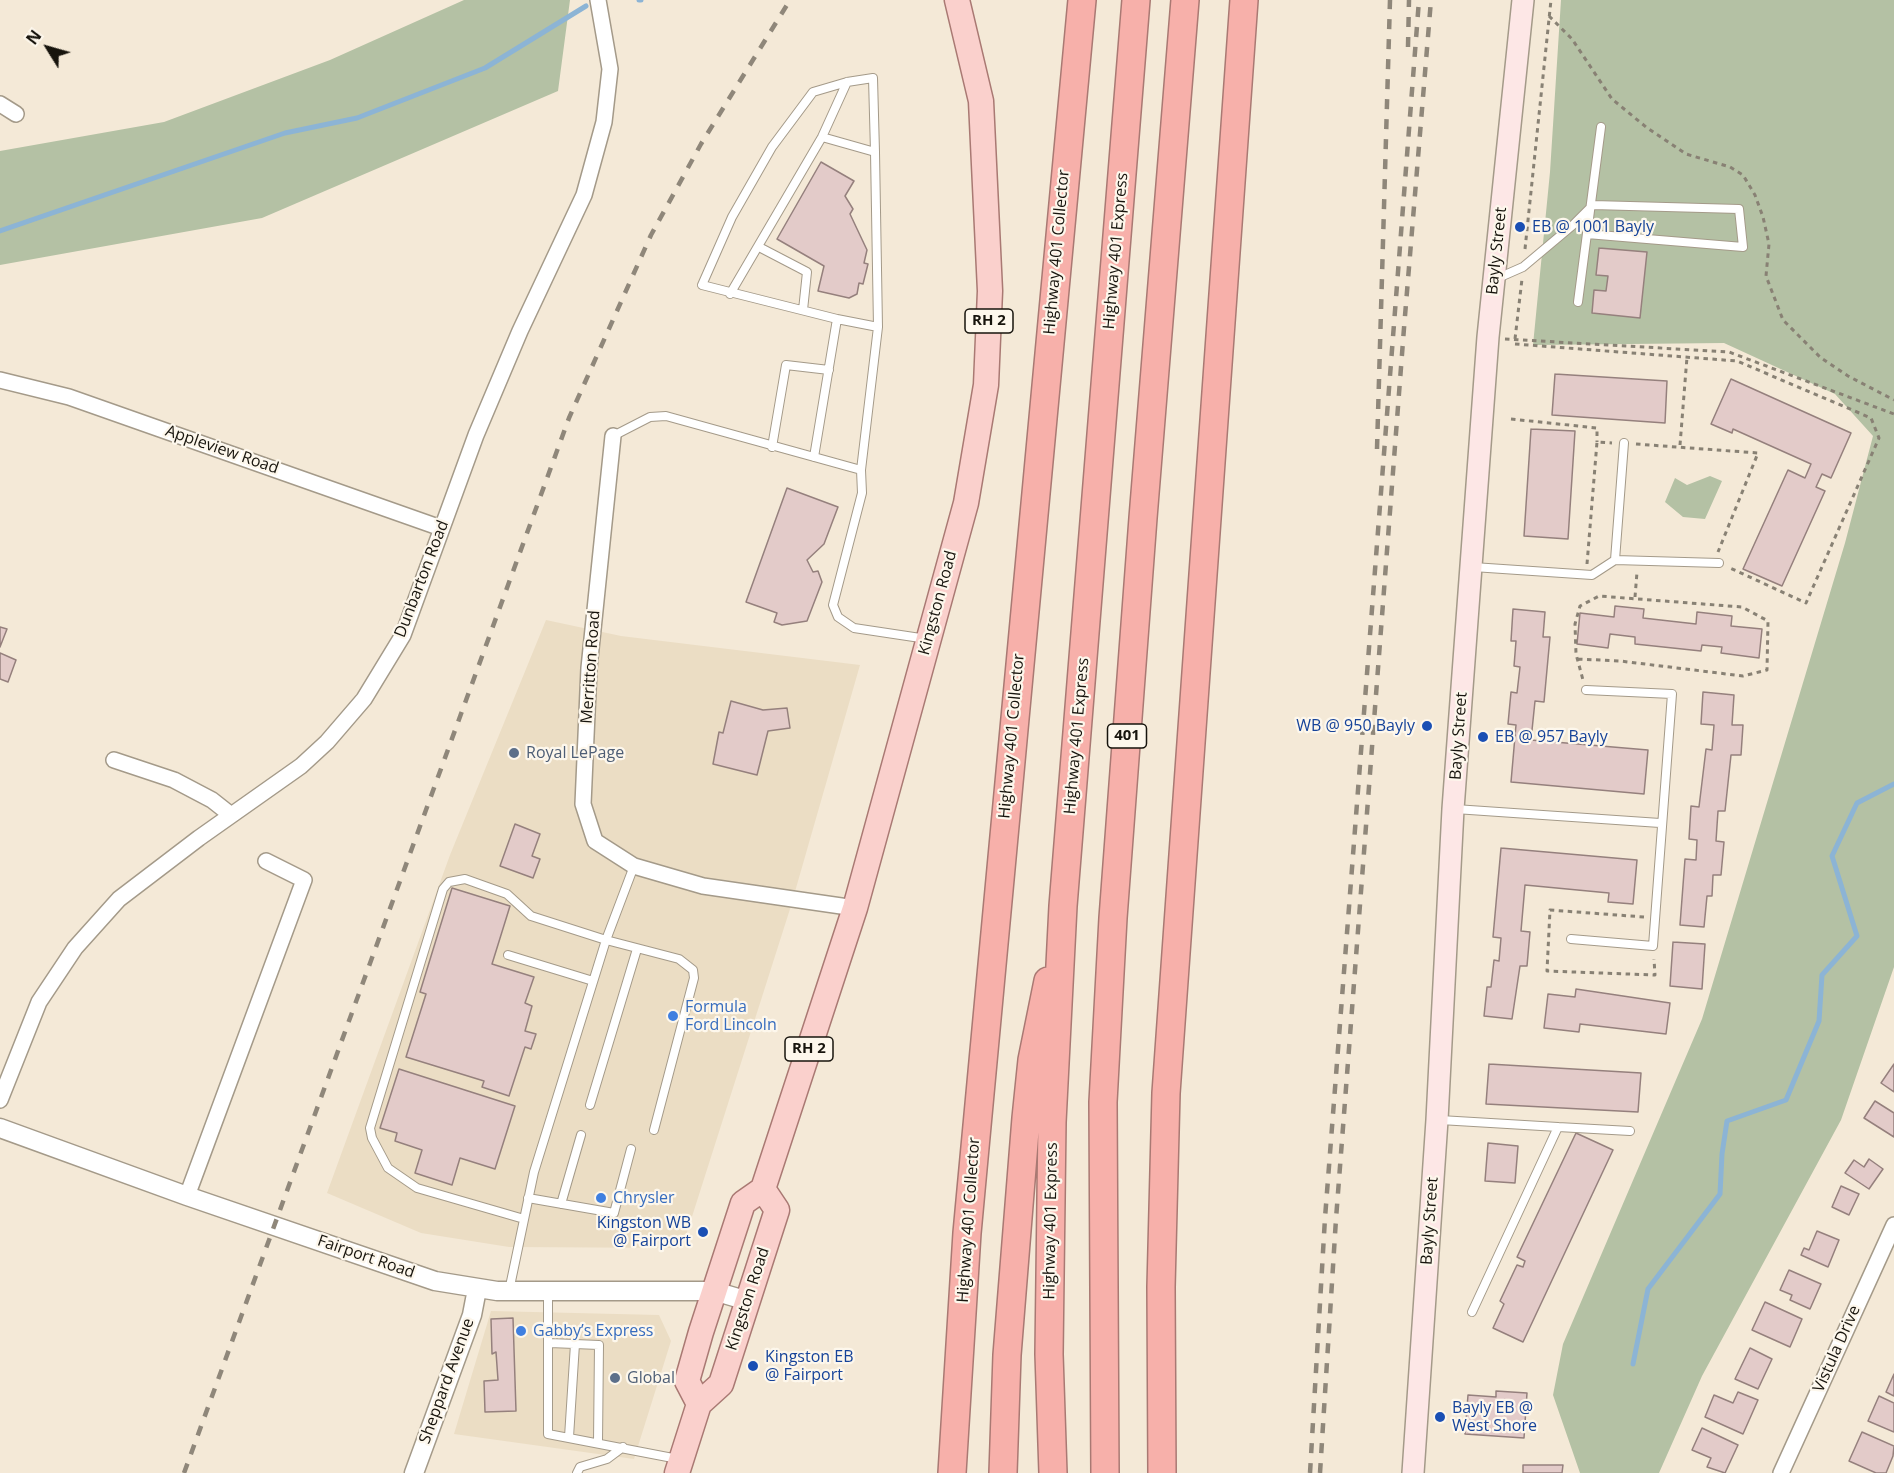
<!DOCTYPE html>
<meta charset="utf-8">
<style>
body{margin:0}
#map{position:relative;width:1894px;height:1473px;overflow:hidden;background:#f4e9d7;font-family:"Open Sans",sans-serif}
canvas{display:block}
.north{position:absolute;left:18px;top:18px;width:60px;height:60px;-webkit-text-stroke:4px #fdf7ec;paint-order:stroke;rotate:307deg;font-size:16px;font-weight:700;line-height:24px;text-align:center;color:#17140d}
.north::after{content:'';display:block;margin:auto;width:21px;height:27px;background:#17140d;clip-path:polygon(50% 0,100% 100%,50% 72%,0 100%)}
</style>
<div id="map">
<canvas width="1894" height="1473"></canvas>
<div class="north">N</div>
</div>
<script>
const ctx = document.querySelector('canvas').getContext('2d');
ctx.lineJoin = 'round';
function paint(path, color) {
  ctx.fillStyle = color;
  ctx.fill(path, 'evenodd');
}
function poly(rows) {
  const path = new Path2D();
  for (const r of rows) {
    path.moveTo(r[0], r[1]);
    for (let i = 2; i < r.length; i += 2) path.lineTo(r[i], r[i + 1]);
  }
  return path;
}
function stroke(path, color, width, dash) {
  ctx.strokeStyle = color;
  ctx.lineWidth = width;
  ctx.lineCap = dash ? 'butt' : 'round';
  ctx.setLineDash(dash || []);
  ctx.stroke(path);
}
function drawText(font, color, halo, rows, align = 'center') {
  ctx.font = font + ' "Open Sans",sans-serif';
  ctx.lineWidth = 4.5;
  ctx.setLineDash([]);
  ctx.textBaseline = 'middle';
  ctx.strokeStyle = halo;
  ctx.fillStyle = color;
  for (const [text, x, y, turn = 0] of rows) {
    ctx.save();
    ctx.translate(x, y);
    ctx.rotate((+turn || 0) * Math.PI / 180);
    ctx.textAlign = isNaN(turn) ? turn : align;
    if (halo) ctx.strokeText(text, 0, 0);
    ctx.fillText(text, 0, 0);
    ctx.restore();
  }
}
const built = poly([
 [546,620,621,636,860,665,790,909,682,1248,509,1247,421,1233,327,1193,450,855],
 [491,1311,659,1315,671,1341,634,1459,454,1434]
]);
const green = poly([
 [464,0,570,0,558,91,262,218,0,265,0,151,164,122,330,60],
 [1561,0,1894,0,1894,967,1841,1120,1702,1376,1659,1473,1580,1473,1553,1395,1563,1344,1702,1019,1845,543,1873,436,1835,394,1724,343,1533,345,1550,172],
 [1710,476,1722,481,1705,519,1683,517,1665,502,1675,478,1687,485]
]);
const stream = poly([
 [639,0,641,0],
 [0,231,285,133,357,118,485,68,586,6],
 [1633,1364,1648,1289,1720,1194,1722,1154,1727,1121,1786,1100,1819,1021,1822,975,1857,936,1832,856,1857,803,1894,784]
]);
const building = poly([
 [821,162,854,181,845,196,853,209,850,214,867,250,864,263,868,264,863,284,859,283,857,294,849,298,818,291,824,266,777,239,821,162],
 [1599,248,1647,252,1640,318,1592,313,1594,290,1606,291,1608,276,1596,275,1599,248],
 [1555,374,1667,381,1665,423,1552,415,1555,374],
 [1731,379,1851,433,1831,478,1822,474,1816,487,1825,491,1782,586,1743,569,1788,470,1805,478,1811,464,1733,429,1732,433,1711,424,1731,379],
 [1531,429,1575,431,1568,539,1524,536,1531,429],
 [787,488,838,507,824,544,807,560,813,572,818,571,822,582,807,621,782,625,774,622,777,613,746,602,787,488],
 [1615,606,1644,609,1643,618,1696,624,1697,612,1732,616,1731,626,1762,629,1759,658,1721,653,1722,647,1702,645,1701,651,1635,644,1635,637,1610,634,1608,648,1577,644,1580,613,1614,617,1615,606],
 [1513,609,1545,612,1543,637,1550,637,1544,702,1535,701,1531,740,1648,750,1644,794,1511,782,1516,725,1508,724,1511,692,1517,693,1520,667,1514,666,1516,641,1511,641,1513,609],
 [0,627,7,629,0,647,0,627],
 [0,653,16,660,8,682,0,679,0,653],
 [1703,692,1734,695,1732,725,1743,725,1741,755,1731,755,1725,811,1718,811,1716,841,1724,842,1721,875,1713,875,1712,896,1707,896,1704,927,1680,925,1685,859,1696,860,1697,840,1689,839,1691,806,1699,807,1706,749,1712,750,1714,725,1701,724,1703,692],
 [731,701,763,710,787,708,790,728,768,731,757,775,713,764,719,732,723,733,731,701],
 [515,824,540,834,532,856,540,859,533,878,500,866,515,824],
 [1501,848,1637,860,1633,904,1608,902,1609,893,1525,885,1521,931,1530,932,1527,966,1520,966,1512,1019,1484,1016,1487,987,1491,987,1494,960,1499,961,1501,938,1493,937,1501,848],
 [452,888,510,906,492,964,534,977,525,1003,532,1006,525,1031,536,1034,531,1049,525,1047,509,1096,482,1087,484,1081,406,1057,426,994,420,992,452,888],
 [1673,942,1705,944,1702,989,1670,986,1673,942],
 [1576,989,1670,1003,1666,1034,1580,1024,1579,1032,1544,1028,1548,994,1575,997,1576,989],
 [1489,1064,1641,1073,1638,1112,1486,1104,1489,1064],
 [1894,1064,1894,1092,1881,1083,1894,1064],
 [399,1069,515,1106,495,1169,460,1158,452,1185,415,1173,422,1150,395,1141,397,1133,380,1128,399,1069],
 [1875,1101,1894,1113,1894,1137,1864,1118,1875,1101],
 [1576,1133,1613,1150,1523,1342,1493,1328,1504,1304,1500,1301,1517,1265,1523,1267,1525,1261,1517,1257,1576,1133],
 [1488,1143,1518,1146,1515,1183,1485,1181,1488,1143],
 [1869,1159,1883,1169,1869,1189,1845,1173,1854,1160,1864,1167,1869,1159],
 [1841,1186,1859,1194,1849,1215,1832,1207,1841,1186],
 [1817,1231,1839,1240,1828,1267,1801,1255,1804,1248,1809,1250,1817,1231],
 [1789,1270,1821,1284,1810,1309,1790,1300,1792,1295,1780,1290,1789,1270],
 [1765,1302,1802,1319,1790,1347,1752,1330,1765,1302],
 [513,1318,516,1411,485,1412,484,1381,498,1380,496,1352,492,1354,491,1319,513,1318],
 [1750,1348,1772,1359,1758,1389,1735,1379,1750,1348],
 [1894,1374,1894,1396,1886,1392,1894,1374],
 [1496,1391,1527,1393,1524,1438,1465,1434,1468,1395,1496,1397,1496,1391],
 [1738,1392,1758,1400,1743,1434,1705,1417,1714,1395,1733,1403,1738,1392],
 [1879,1396,1894,1403,1894,1432,1868,1421,1879,1396],
 [1702,1428,1738,1445,1725,1473,1707,1467,1711,1458,1692,1450,1702,1428],
 [1862,1432,1894,1446,1893,1456,1886,1473,1876,1473,1849,1461,1862,1432],
 [1523,1465,1563,1465,1562,1473,1523,1473,1523,1465]
]);
const path = poly([
 [1549,16,1572,39,1612,99,1646,127,1686,154,1730,167,1743,175,1755,195,1763,217,1769,244,1766,276,1783,320,1821,358,1848,376,1894,400],
 [1525,249,1551,0],
 [1505,339,1729,352,1894,414],
 [1515,339,1522,279],
 [1515,344,1737,361,1871,418,1879,438,1806,603,1728,567],
 [1511,419,1597,428,1597,442],
 [1636,444,1758,453,1718,552],
 [1680,445,1687,357],
 [1587,564,1597,442,1612,443],
 [1635,597,1637,572],
 [1578,659,1620,661,1743,676,1767,670,1768,621,1742,607,1599,596,1580,606,1575,624,1576,654,1583,680],
 [1644,917,1550,910,1547,971,1655,975,1654,959]
]);
const service = poly([
 [822,137,875,152,873,78,847,82,813,92,772,147,732,217,702,285,837,319],
 [875,152,878,327],
 [759,247,807,272,803,310],
 [1498,278,1523,267,1573,225,1593,205,1739,209,1743,247,1587,234],
 [730,294,822,137,847,82],
 [1578,302,1601,127],
 [613,436,650,417,666,416,861,470,862,493,833,605,838,617,854,628,927,639],
 [772,447,786,365,829,370],
 [814,457,837,319,878,327,861,470],
 [1615,560,1624,443],
 [1473,567,1592,575,1615,560,1719,563],
 [1455,809,1660,823],
 [1571,939,1653,946,1672,694,1586,690],
 [508,955,593,981],
 [590,1105,637,949],
 [1440,1120,1558,1127,1472,1312],
 [1558,1127,1630,1131],
 [528,1198,614,1213,631,1149],
 [561,1204,581,1135],
 [524,1219,417,1188,388,1168,372,1138,370,1128,443,889,449,882,465,879,507,894,531,916,606,940,679,959,693,970,694,978,654,1130],
 [509,1291,534,1172,606,940,634,866],
 [548,1292,548,1434,678,1459],
 [550,1343,599,1345,598,1442],
 [569,1437,575,1344],
 [577,1473,580,1467,607,1459,623,1447]
]);
const minor = poly([
 [0,104,16,114],
 [0,380,69,397,441,528],
 [613,436,589,668,583,804,595,841,634,866,703,886,855,908],
 [114,760,174,780,212,800,231,815],
 [0,1100,39,1002,75,948,119,899,199,838,301,766,327,742,364,699,403,635,476,435,520,331,584,195,604,122,610,69,598,0],
 [187,1196,304,880,266,861],
 [1781,1473,1894,1225]
]);
const tertiary = poly([
 [0,1128,187,1196,435,1281,497,1291,714,1291,748,1301],
 [414,1473,472,1315,477,1289]
]);
const secondary = poly([
 [1413,1473,1437,1120,1453,809,1488,337,1523,0]
]);
const primary = poly([
 [699,1404,687,1381,701,1332,743,1203,763,1189,855,908,966,503,986,385,990,291,981,101,957,0],
 [677,1473,699,1404,721,1384,777,1210,763,1189]
]);
const motorway = poly([
 [952,1473,967,1233,1082,0],
 [1003,1473,1007,1355,1026,1118,1032,1060,1048,981],
 [1053,1473,1049,1354,1052,1122,1063,906,1136,0],
 [1105,1473,1103,1102,1113,918,1143,518,1185,0],
 [1162,1473,1161,1287,1166,1093,1244,0]
]);
const rail = poly([
 [1408,47,1409,0],
 [1377,449,1390,0],
 [184,1473,569,418,651,235,701,144,790,0],
 [1310,1473,1325,1218,1419,0],
 [1320,1473,1336,1219,1404,328,1431,0]
]);
const markers = [
 [1520,227,6,"#1a4fb4"],
 [1427,726,6,"#1a4fb4"],
 [1483,737,6,"#1a4fb4"],
 [514,753,6,"#5c6f8a"],
 [673,1016,6,"#3f7fe0"],
 [601,1198,6,"#3f7fe0"],
 [703,1232,6,"#1a4fb4"],
 [521,1331,6,"#3f7fe0"],
 [753,1366,6,"#1a4fb4"],
 [615,1378,6,"#5c6f8a"],
 [1440,1417,6,"#1a4fb4"]
];
const shields = [
 [989,321,48],
 [1127,736,39],
 [809,1049,48]
];
const shieldNames = [
 ["RH 2",989,321],
 ["401",1127,736],
 ["RH 2",809,1049]
];
const transitNames = [
 ["EB @ 1001 Bayly",1532,227],
 ["WB @ 950 Bayly",1415,726,"right"],
 ["EB @ 957 Bayly",1495,737],
 ["Kingston WB",691,1223,"right"],
 ["@ Fairport",691,1241,"right"],
 ["Kingston EB",765,1357],
 ["@ Fairport",765,1375],
 ["Bayly EB @",1452,1408],
 ["West Shore",1452,1426]
];
const streetNames = [
 ["Highway 401 Express",1116,251,-85],
 ["Bayly Street",1497,251,-84],
 ["Highway 401 Collector",1057,252,-85],
 ["Appleview Road",222,450,19],
 ["Dunbarton Road",422,579,-69],
 ["Kingston Road",938,603,-75],
 ["Merritton Road",591,667,-86],
 ["Highway 401 Collector",1012,736,-85],
 ["Highway 401 Express",1077,736,-85],
 ["Bayly Street",1459,736,-86],
 ["Highway 401 Collector",969,1220,-86],
 ["Highway 401 Express",1051,1221,-89],
 ["Bayly Street",1430,1221,-86],
 ["Fairport Road",366,1257,19],
 ["Kingston Road",748,1299,-72],
 ["Vistula Drive",1837,1349,-66],
 ["Sheppard Avenue",447,1381,-70]
];
const serviceNames = [
 ["Royal LePage",526,753],
 ["Global",627,1378]
];
const shopNames = [
 ["Formula",685,1007],
 ["Ford Lincoln",685,1025],
 ["Chrysler",613,1198],
 ["Gabby’s Express",533,1331]
];
paint(built, '#ebddc4');
paint(green, '#b4c1a4');
stroke(stream, '#8cb4d5', 5);
paint(building, '#e3cbc9');
stroke(building, '#95807d', 1.5);
stroke(service, '#a49a89', 10);
stroke(minor, '#a49a89', 18);
stroke(tertiary, '#a49a89', 21);
stroke(secondary, '#a49a89', 24);
stroke(primary, '#a97973', 27);
stroke(motorway, '#a97973', 30);
stroke(path, '#888174', 3, [4.5, 4.5]);
stroke(service, '#fff', 8);
stroke(minor, '#fff', 15);
stroke(tertiary, '#fff', 18);
stroke(secondary, '#fde7e6', 21);
stroke(primary, '#fad0cc', 24);
stroke(motorway, '#f7b0aa', 27);
stroke(rail, '#8f877a', 4.5, [10, 10]);
for (const [x, y, r, color] of markers) {
  const dot = new Path2D();
  dot.arc(x, y, r, 0, 2 * Math.PI);
  ctx.fillStyle = color;
  ctx.fill(dot);
  stroke(dot, '#fdf7ec', 2);
}
for (const [x, y, w] of shields) {
  const box = new Path2D();
  box.roundRect(x - w / 2, y - 12, w, 24, 4.5);
  ctx.fillStyle = '#fdf7ec';
  ctx.fill(box);
  stroke(box, '#17140d', 1.5);
}
drawText('bold 15px', '#17140d', null, shieldNames);
drawText('16px', '#164399', '#fdf7ec', transitNames, 'left');
drawText('16px', '#17140d', '#fdf7ec', streetNames);
drawText('16px', '#4e5e75', '#fdf7ec', serviceNames, 'left');
drawText('16px', '#366cbe', '#fdf7ec', shopNames, 'left');
</script>
